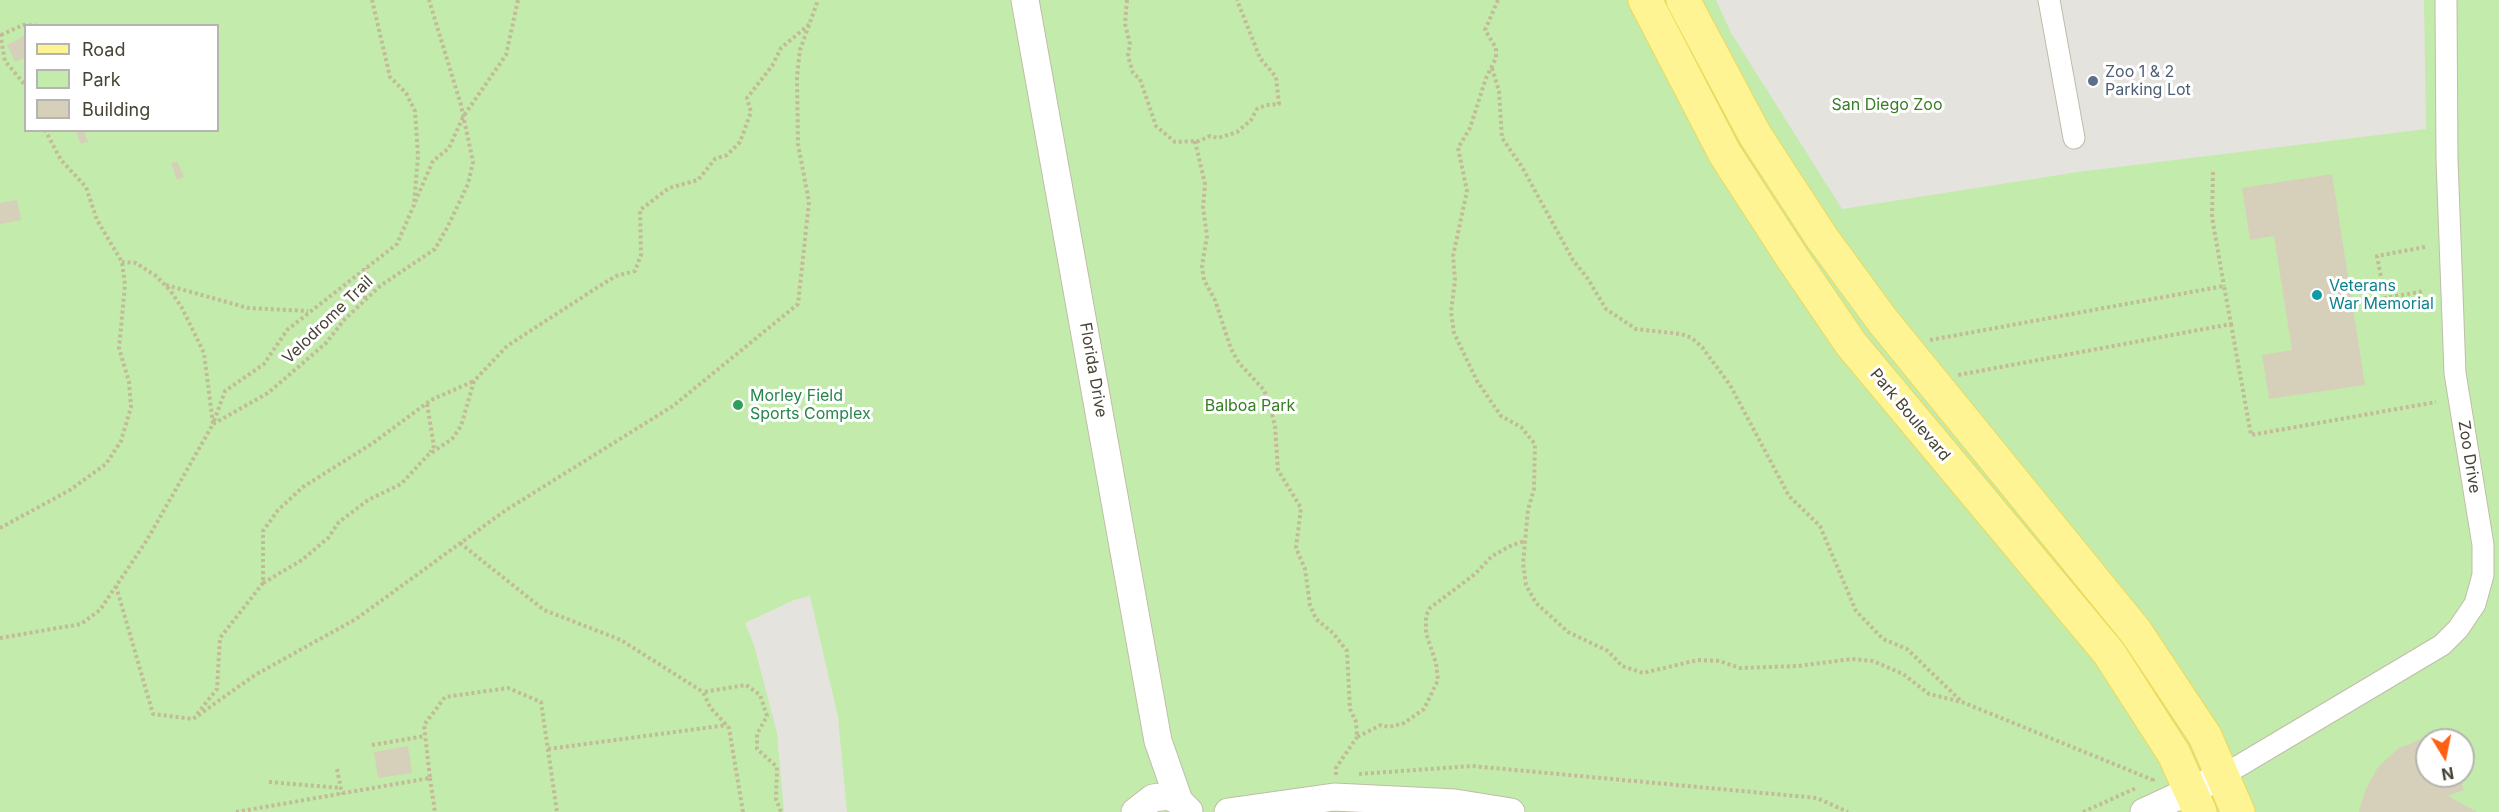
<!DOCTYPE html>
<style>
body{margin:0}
#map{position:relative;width:2499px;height:812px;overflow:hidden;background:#f4f2e6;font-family:Inter,sans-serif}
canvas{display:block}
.legend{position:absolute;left:24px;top:24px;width:195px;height:108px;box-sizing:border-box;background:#fff;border:2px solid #b5b4ae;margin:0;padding:8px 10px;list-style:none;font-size:18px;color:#474335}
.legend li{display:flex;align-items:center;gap:12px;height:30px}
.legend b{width:30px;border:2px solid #b5b4ae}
.north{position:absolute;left:2415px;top:728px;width:60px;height:60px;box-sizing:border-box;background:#fff;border:2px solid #b5b4ae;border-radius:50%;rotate:170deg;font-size:16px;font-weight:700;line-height:24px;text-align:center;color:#474335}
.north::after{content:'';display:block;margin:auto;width:21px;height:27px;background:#ff6012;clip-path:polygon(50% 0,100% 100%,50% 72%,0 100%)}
</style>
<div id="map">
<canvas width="2499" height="812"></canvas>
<ul class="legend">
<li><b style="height:8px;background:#fff494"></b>Road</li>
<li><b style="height:16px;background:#c3ebac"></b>Park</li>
<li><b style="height:16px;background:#d6d0bb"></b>Building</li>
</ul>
<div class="north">N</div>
</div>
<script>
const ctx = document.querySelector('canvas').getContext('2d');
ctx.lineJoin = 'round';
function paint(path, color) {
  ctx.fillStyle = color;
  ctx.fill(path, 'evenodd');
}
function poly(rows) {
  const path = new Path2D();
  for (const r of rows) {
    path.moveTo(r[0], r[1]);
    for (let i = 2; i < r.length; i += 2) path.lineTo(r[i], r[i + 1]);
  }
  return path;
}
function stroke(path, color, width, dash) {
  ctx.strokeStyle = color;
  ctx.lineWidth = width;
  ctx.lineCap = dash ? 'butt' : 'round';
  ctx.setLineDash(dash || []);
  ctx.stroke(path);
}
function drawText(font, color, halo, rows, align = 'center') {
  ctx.font = font + ' Inter,sans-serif';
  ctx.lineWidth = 6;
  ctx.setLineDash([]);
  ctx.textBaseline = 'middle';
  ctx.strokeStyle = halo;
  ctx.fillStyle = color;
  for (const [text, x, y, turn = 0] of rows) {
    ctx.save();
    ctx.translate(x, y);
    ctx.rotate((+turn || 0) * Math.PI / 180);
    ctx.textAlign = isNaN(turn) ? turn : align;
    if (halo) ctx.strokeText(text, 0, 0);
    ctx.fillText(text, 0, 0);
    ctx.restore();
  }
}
const green = poly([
 [0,0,2499,0,2499,812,0,812],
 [26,26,218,26,218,130,26,130],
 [2427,740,2463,740,2463,776,2427,776]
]);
const parking = poly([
 [1716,0,2424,0,2426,129,2078,172,1842,209,1731,33],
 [810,596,838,717,847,812,784,812,777,733,754,645,745,623,794,600]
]);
const building = poly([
 [26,35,26,57,15,62,7,45],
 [75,130,83,130,88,142,81,144],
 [177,161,184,177,177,180,171,163],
 [2332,174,2365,385,2269,399,2262,355,2292,350,2274,236,2250,240,2242,188],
 [17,200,21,220,0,224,0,203],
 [2441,731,2445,740,2427,740,2427,776,2459,776,2464,790,2448,796,2477,812,2359,812,2365,791,2378,767,2399,748],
 [408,746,412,773,378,778,374,752]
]);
const path = poly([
 [1127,0,1125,24,1130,44,1128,56,1133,73,1140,79,1156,126,1175,142,1199,141,1210,136,1218,138,1237,132,1251,120,1257,109,1266,105,1279,104,1276,77,1260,58,1237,0],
 [1498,0,1485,30,1496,48,1496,58,1486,78,1470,128,1458,148,1467,191,1453,256,1455,280,1451,312,1454,333,1477,381,1501,416,1521,427,1535,444,1534,489,1528,510,1523,563,1526,585,1536,603,1568,632,1608,651,1622,666,1643,673,1698,660,1719,661,1740,668,1798,666,1852,659,1873,661,1903,674,1929,694,1962,702,2153,780,2151,781],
 [0,34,5,61,26,86],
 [1,35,23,25,41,26],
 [1492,68,1499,91,1502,138,1522,167,1573,260,1588,279,1606,309,1636,329,1681,334,1692,338,1702,347,1730,385,1789,496,1820,526,1856,611,1883,639,1907,649,1962,702],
 [1195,141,1205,184,1203,207,1207,236,1202,266,1204,280,1215,300,1231,349,1239,363,1264,390,1269,403,1275,426,1278,470,1301,508,1296,548,1305,569,1310,605,1316,619,1333,633,1347,651,1350,709,1356,722,1357,737,1381,725,1389,727,1404,723,1424,709,1438,680,1436,663,1426,633,1426,616,1430,608,1475,574,1492,556,1512,545,1525,541],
 [2213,172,2212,217,2224,286],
 [415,202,433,161,449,148,463,117,506,55,518,0],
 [2425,247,2377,256,2385,298,2425,291],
 [166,285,248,308,308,311],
 [365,299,366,268],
 [2231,324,2251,435,2436,402],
 [1930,340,2224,286,2231,324,1958,375],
 [427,404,434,446,430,452],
 [214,421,225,391,264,364,287,330,397,244,414,205,418,155,415,111,406,93,390,77,372,0],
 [213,424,268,393,326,343,344,320,380,286,435,249,448,226,468,184,473,162,461,105,429,0],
 [0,528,70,490,106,464,121,441,131,407,129,382,119,348,125,285,122,262,97,220,86,187,61,160,45,130],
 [460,543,544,610,621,640,703,692],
 [263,583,302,560,328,538,339,522,368,500,401,484,428,455,452,439,461,426,474,381,507,346,598,287,616,276,635,271,641,255,640,210,669,188,698,180,715,159,727,155,740,142,751,112,747,98,772,66,781,48,811,23],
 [116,586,153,714,193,719,255,675,356,619,506,510,673,406,798,304,809,202,798,144,797,77,800,50,818,0],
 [0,638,81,624,100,610,147,540,213,424,204,353,182,308,170,290,156,276,136,263,122,262],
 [197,714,217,689,220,638,263,583,263,531,278,510,303,487,373,443,431,400,474,381],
 [372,745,425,736],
 [548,749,727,725],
 [337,769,342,794],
 [1359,774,1472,766,1817,798,1848,812],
 [1336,775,1336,768,1357,737],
 [430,778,435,812],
 [269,782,340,788],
 [236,812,430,778,424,725,445,697,508,688,541,702,557,812],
 [743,812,729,728,710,707,703,692,746,685,760,695,767,716,757,734,757,749,777,767,776,799,781,812],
 [2083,812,2136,788]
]);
const minor = poly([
 [2049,0,2074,138],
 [2222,776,2442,645,2458,629,2475,604,2483,575,2483,545,2455,373,2447,160,2446,0]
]);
const tertiary = poly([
 [1025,0,1158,741,1179,801],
 [1135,812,1153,798,1168,796,1179,801,1189,811],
 [1228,812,1334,797,1455,803,1511,812],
 [2144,812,2222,776]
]);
const primary = poly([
 [1645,0,1725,154,1793,259,1851,344,2109,653,2174,754,2200,812],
 [1683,0,1755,135,1822,238,1882,320,2136,632,2205,736,2238,812]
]);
const markers = [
 [2093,81,6,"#5c6f8a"],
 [2317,295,6,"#0f9aa8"],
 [738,405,6,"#2e9e5b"]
];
const serviceNames = [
 ["Zoo 1 & 2",2105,72],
 ["Parking Lot",2105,90]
];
const parkNames = [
 ["San Diego Zoo",1887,105],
 ["Balboa Park",1250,406]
];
const cultureNames = [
 ["Veterans",2329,286],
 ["War Memorial",2329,304]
];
const streetNames = [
 ["Velodrome Trail",328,320,-44],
 ["Florida Drive",1093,370,80],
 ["Park Boulevard",1910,415,50],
 ["Zoo Drive",2469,457,81]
];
const leisureNames = [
 ["Morley Field",750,396],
 ["Sports Complex",750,414]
];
paint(green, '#c3ebac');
paint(parking, '#e5e3de');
paint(building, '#d6d0bb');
stroke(minor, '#c0bca8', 23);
stroke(tertiary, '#c0bca8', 29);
stroke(primary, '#ebda5d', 35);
stroke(path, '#c3bb98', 4, [3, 3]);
stroke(minor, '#fff', 21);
stroke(tertiary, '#fff', 27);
stroke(primary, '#fff494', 33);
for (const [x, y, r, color] of markers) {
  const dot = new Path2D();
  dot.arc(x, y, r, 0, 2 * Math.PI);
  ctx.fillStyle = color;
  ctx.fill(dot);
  stroke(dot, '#fff', 2);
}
drawText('16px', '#4e5e75', '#fff', serviceNames, 'left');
drawText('16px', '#367d24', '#fff', parkNames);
drawText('16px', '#0d838f', '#fff', cultureNames, 'left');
drawText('16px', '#474335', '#fff', streetNames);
drawText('16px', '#27864d', '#fff', leisureNames, 'left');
</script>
